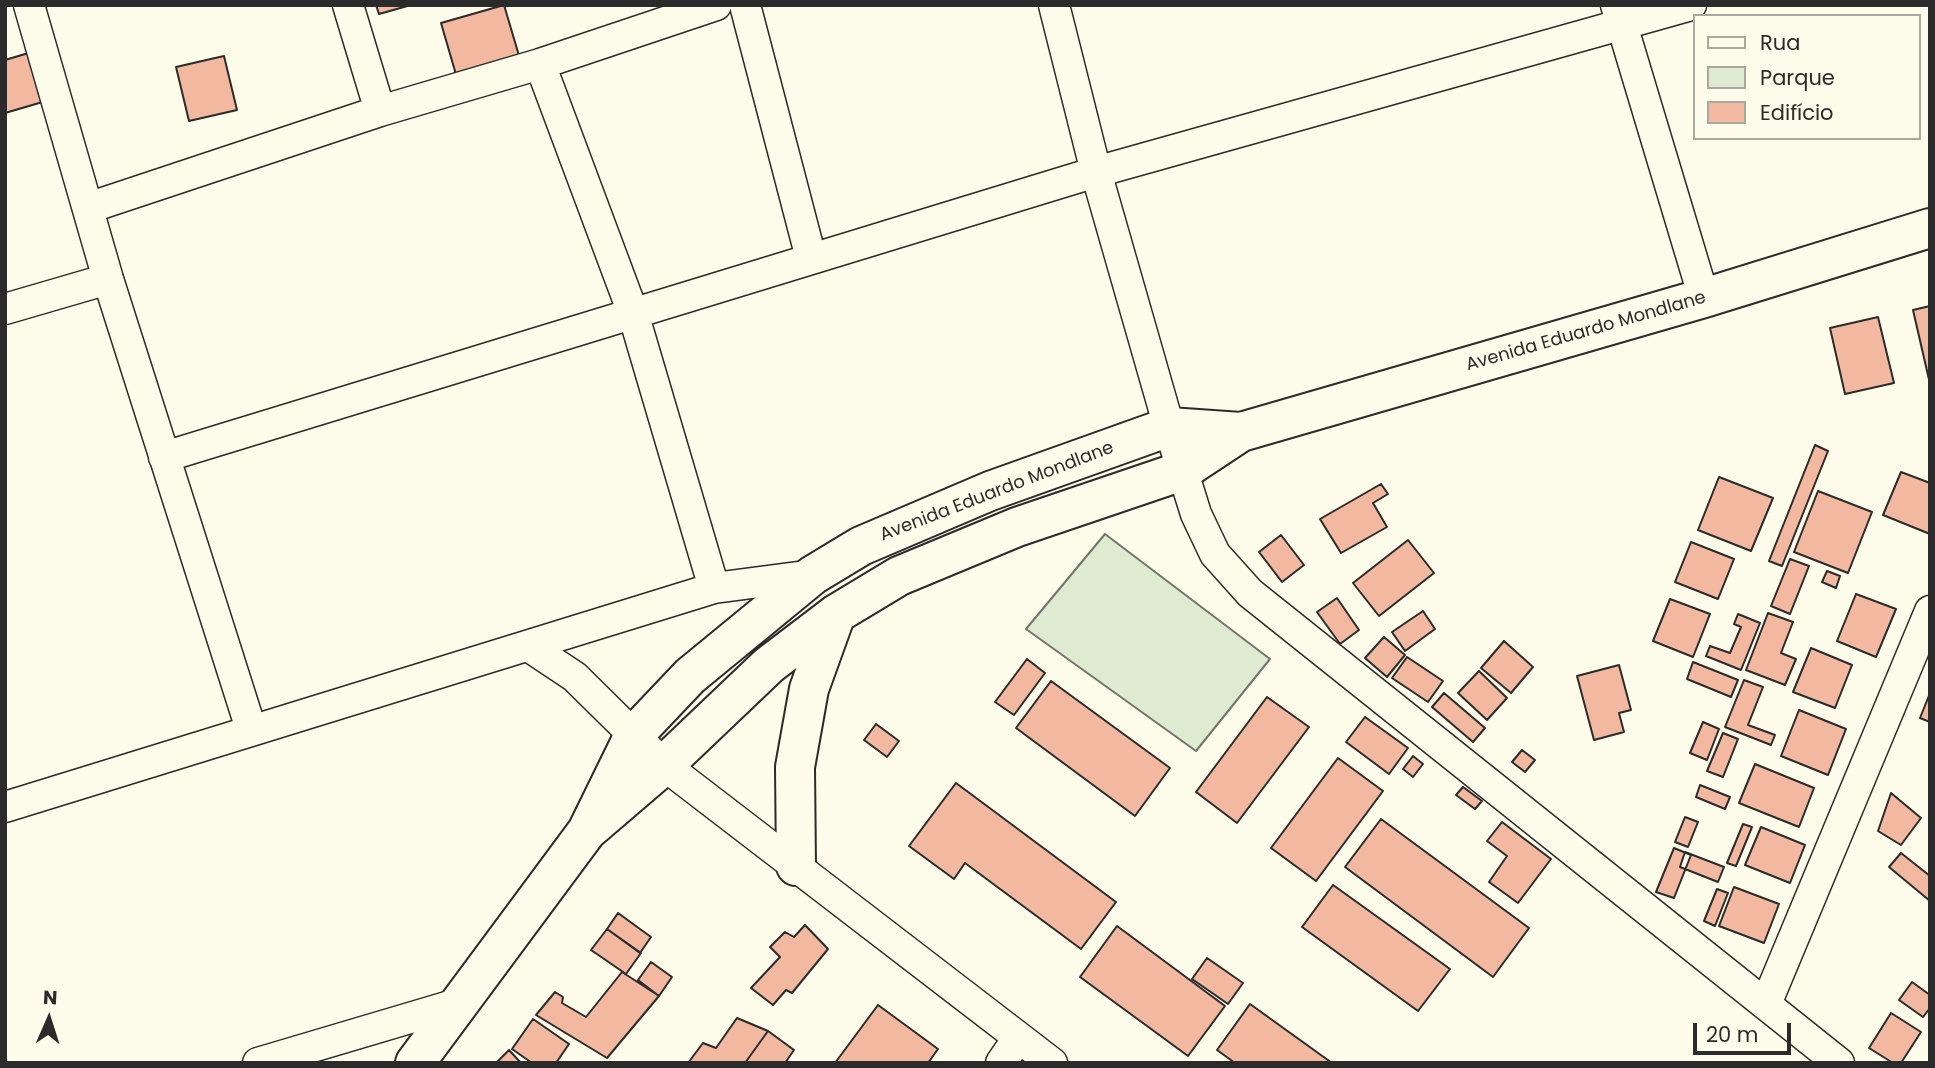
<!DOCTYPE html>
<meta charset="utf-8">
<style>
body{margin:0}
#map{position:relative;width:1935px;height:1068px;overflow:hidden;background:#fdfbea;font-family:Poppins,sans-serif}
canvas{display:block}
.frame{position:absolute;inset:0;border:7px solid #2b2b2b;pointer-events:none}
.legend{position:absolute;left:1693px;top:14px;width:228px;height:126px;box-sizing:border-box;background:#fdfbea;border:2px solid #a9a89e;margin:0;padding:9px 12px;list-style:none;font-size:21px;color:#2b2b2b}
.legend li{display:flex;align-items:center;gap:14px;height:35px}
.legend b{width:35px;border:2px solid #a9a89e}
.north{position:absolute;left:14px;top:984px;width:70px;height:70px;-webkit-text-stroke:5px #fdfbea;paint-order:stroke;rotate:3deg;font-size:19px;font-weight:700;line-height:28px;text-align:center;color:#2b2b2b}
.north::after{content:'';display:block;margin:auto;width:24px;height:32px;background:#2b2b2b;clip-path:polygon(50% 0,100% 100%,50% 72%,0 100%)}
.scale{position:absolute;left:1693px;top:1023px;width:98px;height:32px;box-sizing:border-box;border:4px solid #2b2b2b;border-top:0;padding-left:9px;font-size:21px;line-height:24px;white-space:nowrap;color:#2b2b2b;-webkit-text-stroke:5px #fdfbea;paint-order:stroke}
</style>
<div id="map">
<canvas width="1935" height="1068"></canvas>
<div class="frame"></div>
<ul class="legend">
<li><b style="height:9px;background:#fdfbea"></b>Rua</li>
<li><b style="height:19px;background:#deebd1"></b>Parque</li>
<li><b style="height:19px;background:#f2b8a0"></b>Edifício</li>
</ul>
<div class="north">N</div>
<div class="scale">20 m</div>
</div>
<script>
const ctx = document.querySelector('canvas').getContext('2d');
ctx.lineJoin = 'round';
function paint(path, color) {
  ctx.fillStyle = color;
  ctx.fill(path, 'evenodd');
}
function poly(rows) {
  const path = new Path2D();
  for (const r of rows) {
    path.moveTo(r[0], r[1]);
    for (let i = 2; i < r.length; i += 2) path.lineTo(r[i], r[i + 1]);
  }
  return path;
}
function stroke(path, color, width, dash) {
  ctx.strokeStyle = color;
  ctx.lineWidth = width;
  ctx.lineCap = dash ? 'butt' : 'round';
  ctx.setLineDash(dash || []);
  ctx.stroke(path);
}
function drawText(font, color, halo, rows, align = 'center') {
  ctx.font = font + ' Poppins,sans-serif';
  ctx.lineWidth = 5;
  ctx.setLineDash([]);
  ctx.textBaseline = 'middle';
  ctx.strokeStyle = halo;
  ctx.fillStyle = color;
  for (const [text, x, y, turn = 0] of rows) {
    ctx.save();
    ctx.translate(x, y);
    ctx.rotate((+turn || 0) * Math.PI / 180);
    ctx.textAlign = isNaN(turn) ? turn : align;
    if (halo) ctx.strokeText(text, 0, 0);
    ctx.fillText(text, 0, 0);
    ctx.restore();
  }
}
const green = poly([
 [1105,534,1270,659,1196,751,1026,629,1105,534]
]);
const building = poly([
 [376,5,411,5,379,14,376,5],
 [504,5,520,59,457,78,441,23,504,5],
 [32,52,46,101,5,113,5,60,32,52],
 [224,56,237,110,189,121,176,67,224,56],
 [1930,306,1930,384,1913,310,1930,306],
 [1878,317,1894,383,1845,394,1830,328,1878,317],
 [1815,445,1828,451,1782,566,1769,561,1815,445],
 [1901,472,1930,483,1930,534,1883,515,1901,472],
 [1719,477,1773,498,1751,551,1698,530,1719,477],
 [1381,484,1388,494,1373,503,1387,527,1341,553,1320,519,1381,484],
 [1818,491,1872,512,1848,573,1794,552,1818,491],
 [1281,535,1304,565,1282,582,1259,552,1281,535],
 [1408,540,1434,573,1379,616,1353,583,1408,540],
 [1691,542,1734,559,1718,599,1675,582,1691,542],
 [1790,559,1809,566,1790,614,1771,606,1790,559],
 [1827,571,1840,576,1836,588,1822,582,1827,571],
 [1856,594,1896,609,1876,657,1837,641,1856,594],
 [1337,598,1359,630,1340,644,1317,612,1337,598],
 [1670,599,1710,614,1693,657,1653,641,1670,599],
 [1423,611,1435,629,1405,651,1392,632,1423,611],
 [1768,613,1793,622,1781,653,1796,659,1785,685,1746,670,1768,613],
 [1738,614,1760,623,1741,670,1706,656,1710,646,1730,653,1741,627,1734,624,1738,614],
 [1384,637,1405,655,1387,677,1365,658,1384,637],
 [1504,641,1533,667,1511,693,1481,668,1504,641],
 [1811,648,1852,665,1835,708,1793,692,1811,648],
 [1407,657,1443,681,1428,702,1392,678,1407,657],
 [1027,659,1045,673,1014,715,995,702,1027,659],
 [1693,662,1738,680,1731,697,1687,679,1693,662],
 [1619,665,1631,710,1619,713,1624,732,1594,740,1577,676,1619,665],
 [1479,671,1507,698,1487,720,1458,693,1479,671],
 [1744,680,1763,687,1748,725,1775,735,1771,745,1725,727,1744,680],
 [1051,681,1170,768,1135,816,1016,728,1051,681],
 [1444,693,1485,728,1473,742,1432,707,1444,693],
 [1930,693,1930,722,1920,718,1930,693],
 [1267,697,1309,727,1237,823,1196,792,1267,697],
 [1799,710,1846,729,1828,775,1781,756,1799,710],
 [1365,717,1408,748,1389,774,1346,742,1365,717],
 [1703,722,1719,729,1707,760,1690,753,1703,722],
 [876,724,899,741,887,757,864,740,876,724],
 [1723,733,1738,739,1723,777,1707,771,1723,733],
 [1522,750,1535,760,1525,772,1512,762,1522,750],
 [1413,756,1423,764,1413,777,1403,769,1413,756],
 [1338,758,1383,791,1316,881,1271,848,1338,758],
 [1755,764,1814,788,1799,827,1739,803,1755,764],
 [956,783,1116,902,1081,949,965,863,954,879,909,846,956,783],
 [1700,785,1730,797,1725,809,1696,797,1700,785],
 [1463,787,1482,801,1475,809,1456,795,1463,787],
 [1891,793,1921,818,1901,845,1878,831,1891,793],
 [1685,817,1698,822,1688,847,1675,842,1685,817],
 [1381,819,1529,928,1493,977,1345,867,1381,819],
 [1502,822,1551,859,1518,903,1489,882,1507,856,1487,841,1502,822],
 [1743,824,1752,827,1736,866,1727,863,1743,824],
 [1761,827,1805,845,1790,883,1745,865,1761,827],
 [1674,848,1691,855,1674,898,1656,892,1674,848],
 [1685,852,1724,867,1718,882,1680,867,1685,852],
 [1901,853,1930,876,1930,901,1889,867,1901,853],
 [1333,885,1450,969,1418,1011,1302,927,1333,885],
 [1734,887,1779,904,1764,943,1719,926,1734,887],
 [1717,889,1728,893,1715,926,1704,921,1717,889],
 [618,913,651,937,640,953,607,929,618,913],
 [805,925,828,949,792,993,786,990,773,1005,751,988,780,957,770,947,785,932,794,937,805,925],
 [1117,926,1225,1006,1188,1056,1080,977,1117,926],
 [607,929,641,953,626,974,591,950,607,929],
 [1207,958,1243,983,1228,1004,1192,979,1207,958],
 [651,962,672,977,659,996,638,980,651,962],
 [622,972,659,996,607,1058,536,1015,555,992,563,997,562,1003,586,1017,622,972],
 [1912,982,1930,995,1930,1008,1923,1017,1899,1000,1912,982],
 [1250,1004,1332,1063,1235,1063,1217,1050,1250,1004],
 [878,1005,938,1049,928,1063,835,1063,878,1005],
 [1891,1013,1921,1032,1901,1063,1893,1063,1869,1048,1891,1013],
 [737,1018,768,1031,745,1063,688,1063,703,1043,716,1048,737,1018],
 [533,1019,569,1044,556,1063,532,1063,512,1049,533,1019],
 [768,1031,794,1050,785,1063,745,1063,768,1031],
 [509,1050,521,1063,496,1063,509,1050]
]);
const minor = poly([
 [29,5,108,279,251,729],
 [348,5,380,111],
 [745,5,811,258],
 [1054,5,1096,172,1169,427,1196,514,1215,554,1250,593,1839,1063],
 [1616,5,1704,298],
 [540,64,633,313,714,588],
 [88,208,380,111,540,64,716,5],
 [5,309,108,279],
 [164,457,1096,172,1691,5],
 [530,647,575,677,664,765,1052,1063],
 [5,807,714,588,813,575],
 [1766,1004,1930,611],
 [258,1063,457,1004],
 [1001,1063,1018,1038]
]);
const primary = poly([
 [587,831,664,765,769,665,836,614,899,576,1017,527,1182,471,1241,432,1704,298,1930,228],
 [796,866,795,767,809,689,836,614],
 [415,1063,587,831,634,735,690,676,813,575,861,546,990,491,1169,427,1241,432]
]);
const streetNames = [
 ["Avenida Eduardo Mondlane",1586,332,-16],
 ["Avenida Eduardo Mondlane",997,492,-21]
];
paint(green, '#deebd1');
stroke(green, '#74746e', 2);
paint(building, '#f2b8a0');
stroke(building, '#2b2b2b', 2);
stroke(minor, '#2b2b2b', 33);
stroke(primary, '#2b2b2b', 42);
stroke(minor, '#fdfbea', 30);
stroke(primary, '#fdfbea', 38);
drawText('18px', '#2b2b2b', '#fdfbea', streetNames);
</script>
